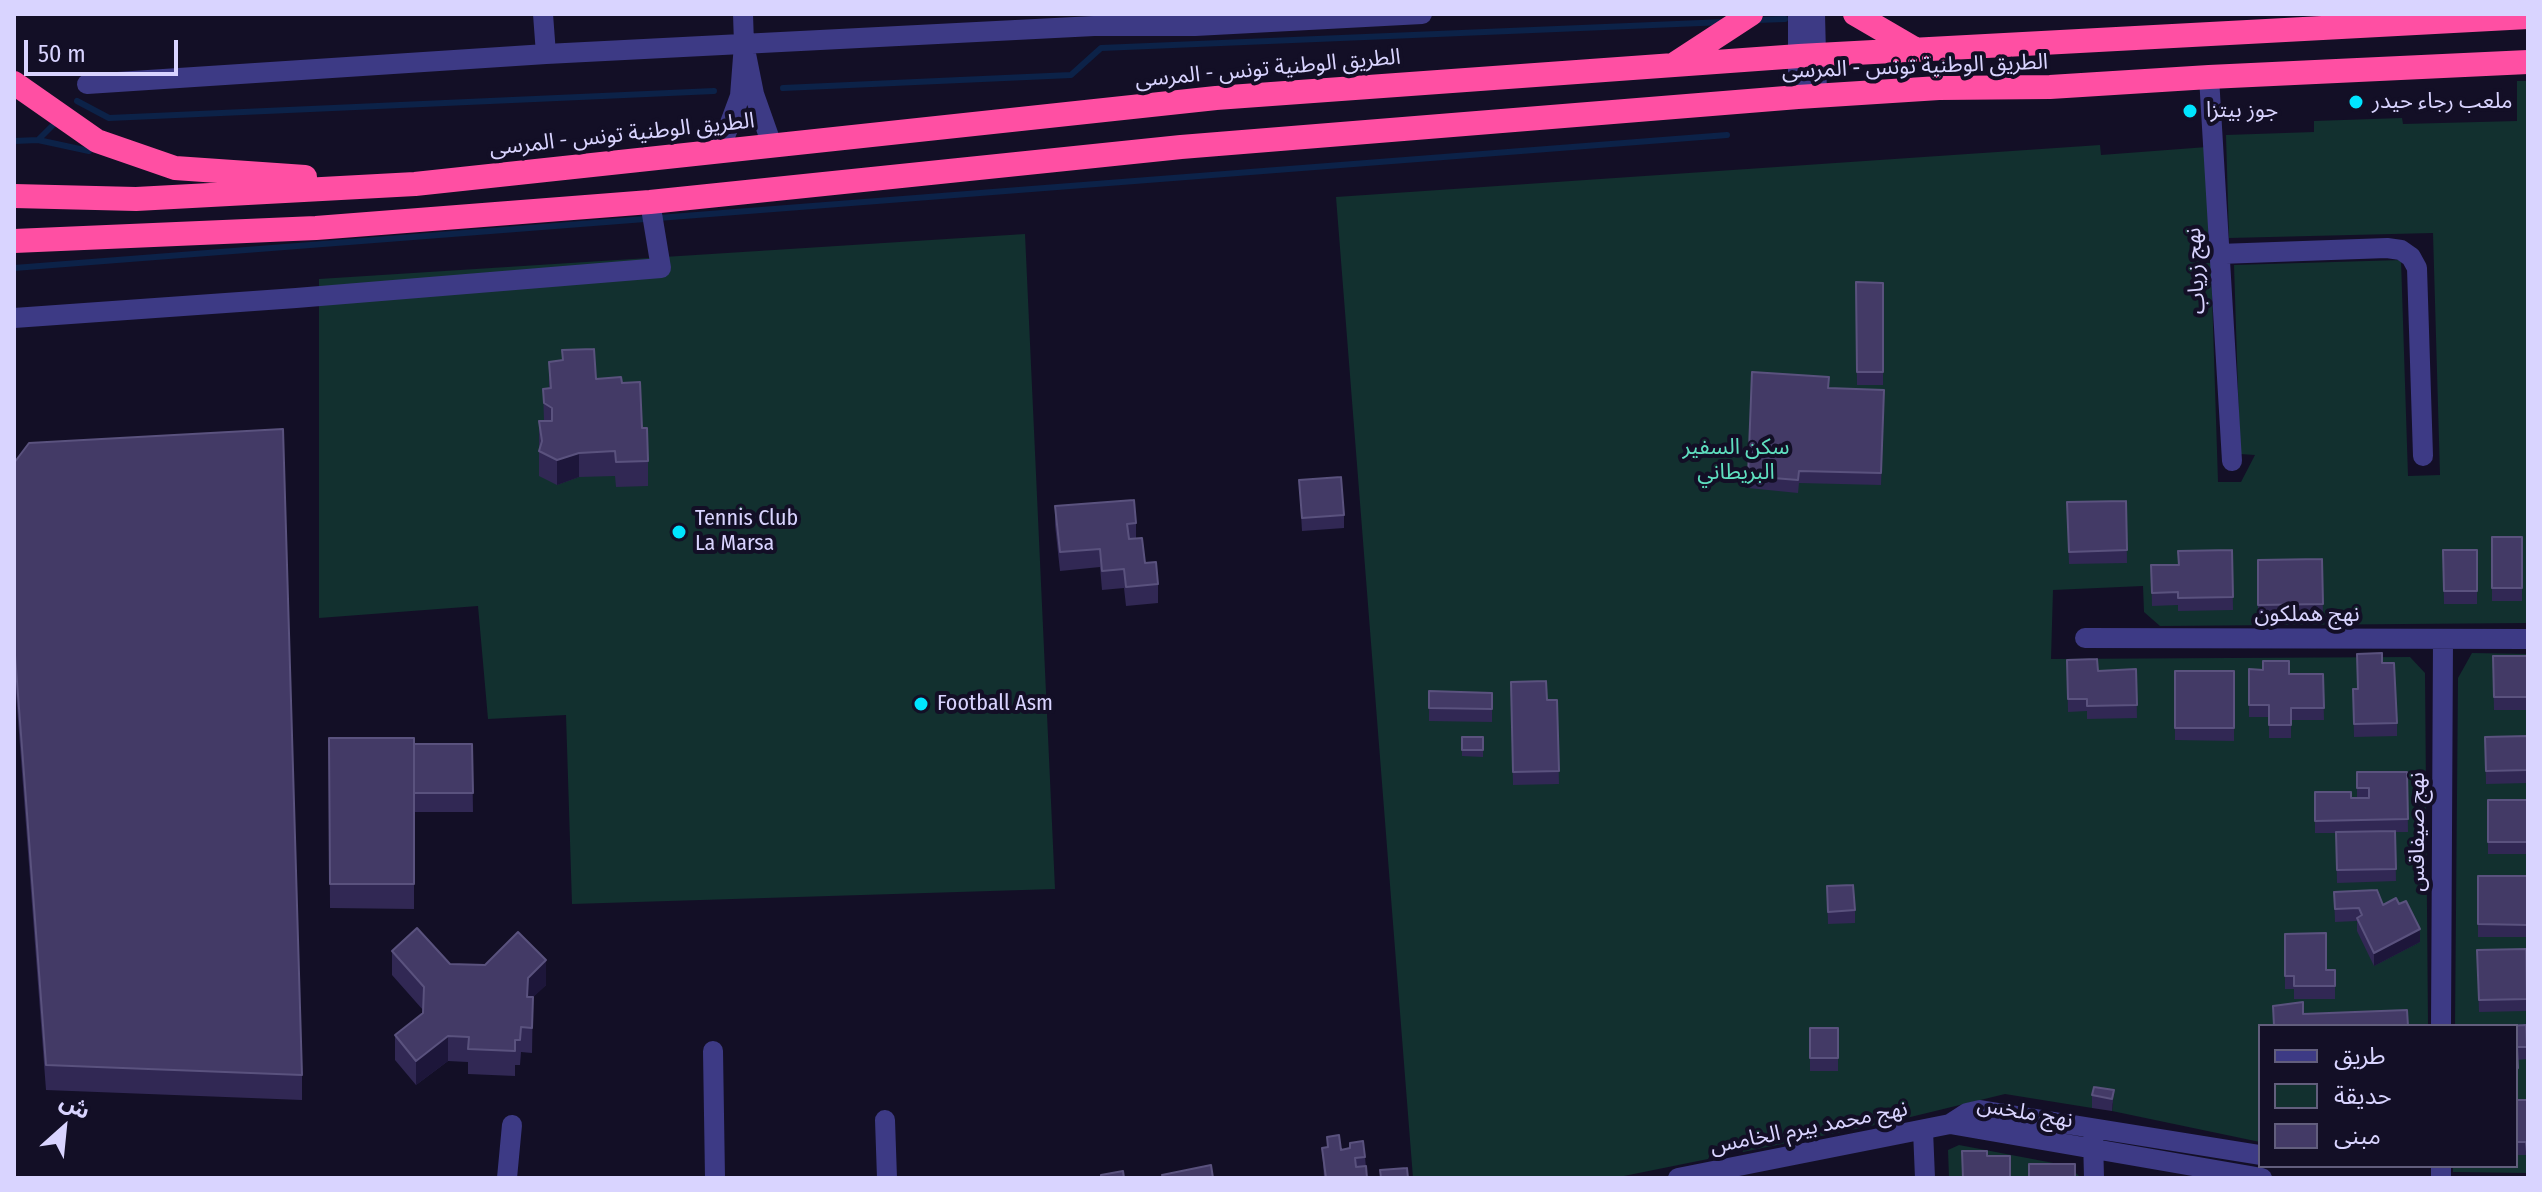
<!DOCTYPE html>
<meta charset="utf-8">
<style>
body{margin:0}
#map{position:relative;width:2542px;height:1192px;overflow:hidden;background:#130f26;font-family:"Fira Sans Condensed","Noto Sans Arabic",sans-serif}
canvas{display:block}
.frame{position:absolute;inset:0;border:16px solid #d9d4ff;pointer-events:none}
.legend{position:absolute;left:2258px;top:1024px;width:260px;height:144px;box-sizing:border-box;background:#130f26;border:2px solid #625e7d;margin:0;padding:10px 14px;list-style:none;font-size:24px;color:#d9d4ff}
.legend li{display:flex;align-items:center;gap:16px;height:40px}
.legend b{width:40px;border:2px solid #625e7d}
.north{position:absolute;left:24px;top:1088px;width:80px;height:80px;-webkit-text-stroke:6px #130f26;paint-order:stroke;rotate:27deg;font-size:22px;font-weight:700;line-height:32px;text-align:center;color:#d9d4ff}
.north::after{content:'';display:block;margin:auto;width:28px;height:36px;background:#d9d4ff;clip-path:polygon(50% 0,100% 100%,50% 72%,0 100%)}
.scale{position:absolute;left:24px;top:40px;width:154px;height:36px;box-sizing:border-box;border:4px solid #d9d4ff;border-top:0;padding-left:10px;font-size:24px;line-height:28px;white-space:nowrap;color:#d9d4ff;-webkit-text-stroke:6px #130f26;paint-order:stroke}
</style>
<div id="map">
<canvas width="2542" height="1192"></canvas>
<div class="frame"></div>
<ul class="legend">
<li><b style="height:10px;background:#3d3a85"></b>طريق</li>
<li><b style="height:22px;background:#12302f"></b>حديقة</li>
<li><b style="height:22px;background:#433a66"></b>مبنى</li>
</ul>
<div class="north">ش</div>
<div class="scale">50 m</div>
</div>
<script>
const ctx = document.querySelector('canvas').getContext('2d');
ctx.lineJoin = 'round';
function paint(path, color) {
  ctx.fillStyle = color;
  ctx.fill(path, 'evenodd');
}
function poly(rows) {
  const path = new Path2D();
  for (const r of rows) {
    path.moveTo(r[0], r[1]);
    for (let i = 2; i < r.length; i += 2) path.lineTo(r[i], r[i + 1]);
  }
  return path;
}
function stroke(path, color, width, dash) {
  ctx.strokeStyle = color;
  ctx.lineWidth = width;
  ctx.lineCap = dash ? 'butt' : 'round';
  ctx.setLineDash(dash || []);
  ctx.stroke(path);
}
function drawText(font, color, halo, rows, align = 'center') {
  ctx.font = font + ' "Fira Sans Condensed","Noto Sans Arabic",sans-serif';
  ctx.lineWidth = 8;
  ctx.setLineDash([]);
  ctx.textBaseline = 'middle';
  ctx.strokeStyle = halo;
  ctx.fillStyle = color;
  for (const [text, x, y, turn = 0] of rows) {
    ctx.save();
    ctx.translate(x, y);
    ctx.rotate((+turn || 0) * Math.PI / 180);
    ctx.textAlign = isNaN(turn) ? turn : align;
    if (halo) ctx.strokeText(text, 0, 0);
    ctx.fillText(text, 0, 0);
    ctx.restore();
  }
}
const green = poly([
 [2517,81,2528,81,2528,623,2160,626,2144,612,2143,586,2053,590,2051,659,2410,657,2425,673,2428,1026,2260,1026,2260,1142,2112,1111,2113,1103,2094,1100,2092,1108,2005,1094,1890,1122,1743,1152,1739,1143,1714,1147,1708,1159,1614,1178,1413,1178,1336,197,2100,145,2101,155,2207,147,2209,248,2199,249,2200,263,2211,263,2218,482,2241,482,2255,455,2240,454,2234,265,2401,260,2408,476,2440,475,2433,233,2229,238,2226,135,2314,132,2314,121,2402,118,2403,124,2517,121],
 [1025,234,1055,889,572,904,566,715,488,719,478,606,319,618,319,279],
 [2472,653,2528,654,2528,1173,2453,1172,2453,1166,2516,1166,2516,1026,2455,1026,2458,678],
 [1959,1145,2069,1166,2081,1178,1949,1178,1948,1150]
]);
const stream = poly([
 [1756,20,1785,19],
 [783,88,1071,75,1101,48,1725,22],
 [77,101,109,118,714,91],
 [38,140,59,119],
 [14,141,38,140,89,151],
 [14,268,1727,135]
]);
const minor = poly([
 [543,14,546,54],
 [743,14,744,44],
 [1798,14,1798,97],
 [1815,14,1817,95],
 [2209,77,2232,461],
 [87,84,546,54,1094,26,1195,26,1422,14],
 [720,150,740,96,744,44,754,94,772,145],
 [2219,254,2387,248,2401,250,2411,257,2417,268,2423,456],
 [14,318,296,298,661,268,650,202],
 [2085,638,2528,639],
 [2441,1026,2443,639],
 [713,1051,715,1178],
 [885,1120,887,1178],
 [1950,1124,2262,1178],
 [1923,1130,1925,1178],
 [2093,1138,2094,1178],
 [507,1178,512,1125],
 [1678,1178,1950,1124,1967,1113,1980,1110,2260,1155],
 [2441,1178,2441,1166]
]);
const highway = poly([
 [1855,14,1915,49],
 [1676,63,1751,14],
 [14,83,97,141,175,168,305,177],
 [14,196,136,199,415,184,1216,98,1799,56,2528,17],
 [14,241,316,228,650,202,1181,147,1798,97,1939,88,2050,87,2209,77,2528,62]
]);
const wall = poly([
 [1856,282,1883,283,1883,385,1857,385],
 [562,350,596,379,622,383,642,428,648,461,648,486,616,487,615,476,579,477,557,485,539,476,539,421,544,421,543,389,549,388,549,362,562,360],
 [1829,388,1884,402,1881,485,1799,483,1798,493,1748,488,1748,476],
 [14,463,302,1075,302,1100,46,1090,14,667],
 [1299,480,1344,515,1344,528,1302,531],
 [2126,501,2127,563,2069,564,2067,502],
 [1055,506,1136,523,1136,538,1145,563,1158,584,1158,603,1126,606,1124,588,1102,590,1100,567,1060,571,1055,525],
 [2492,537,2522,537,2522,601,2492,601],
 [2232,550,2233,610,2178,611,2178,605,2152,606,2151,565,2178,565],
 [2443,550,2477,550,2477,604,2444,604],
 [2322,559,2323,617,2258,618,2258,560],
 [2493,656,2528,656,2528,710,2494,710],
 [2067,660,2098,671,2136,669,2137,718,2087,719,2087,711,2068,712],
 [2382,663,2397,723,2397,736,2354,737,2353,689,2358,689],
 [2249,669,2289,674,2323,674,2324,720,2291,720,2291,738,2269,738,2269,717,2249,717],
 [2175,671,2234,671,2234,741,2175,740],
 [1511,682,1547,700,1557,700,1559,784,1513,785],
 [1429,691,1492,693,1492,722,1429,721],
 [2528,736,2528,783,2486,784,2485,737],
 [1462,737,1483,737,1483,757,1462,756],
 [329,738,414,744,472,744,473,812,414,812,414,909,330,908],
 [2357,772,2407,772,2408,832,2395,832,2396,881,2337,883,2336,833,2315,833,2315,792,2357,798],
 [2488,800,2528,800,2528,854,2488,854],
 [2478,876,2528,876,2528,937,2478,937],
 [1827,886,1855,910,1855,923,1828,924],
 [2334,892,2383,905,2399,904,2420,942,2374,966,2357,931,2357,921,2335,922],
 [2285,934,2326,970,2335,970,2335,999,2294,999,2294,989,2285,989],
 [2526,949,2527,1011,2479,1012,2477,950],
 [392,951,546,985,533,997,532,1053,521,1052,520,1065,515,1065,515,1076,468,1074,468,1062,448,1061,416,1085,395,1060,395,1035,423,1013,423,1010,392,975],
 [2526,1025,2527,1059,2517,1060,2518,1081,2516,1081,2516,1026],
 [1810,1028,1838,1028,1838,1071,1810,1071],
 [2114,1090,2112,1111,2092,1108,2092,1095],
 [2516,1100,2528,1100,2528,1164,2527,1164,2526,1155,2516,1155],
 [1327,1137,1341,1150,1350,1148,1350,1143,1365,1157,1367,1178,1324,1178,1322,1148,1327,1147]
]);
const shadedWall = poly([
 [579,453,579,477,557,485,557,460],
 [2420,929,2420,942,2374,966,2374,953],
 [546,960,546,985,528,1002,527,1021,528,978],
 [448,1036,448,1061,416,1085,416,1061]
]);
const building = poly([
 [1856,282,1883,283,1883,372,1857,372,1856,282],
 [594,349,596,379,621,377,622,383,640,382,642,428,647,428,648,461,616,462,615,451,579,453,557,460,539,451,542,441,539,421,552,421,552,408,544,403,543,389,551,388,549,362,563,360,562,350,594,349],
 [1752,372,1829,377,1828,388,1884,390,1881,473,1799,471,1798,480,1748,476,1752,372],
 [283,429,302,1075,46,1065,14,642,14,463,29,443,283,429],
 [1341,477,1344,515,1302,518,1299,480,1341,477],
 [1134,500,1136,523,1127,524,1129,539,1142,538,1145,563,1156,562,1158,584,1126,587,1124,569,1102,571,1100,549,1060,552,1055,506,1134,500],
 [2126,501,2127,550,2069,552,2067,502,2126,501],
 [2492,537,2522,537,2522,588,2492,588,2492,537],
 [2232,550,2233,597,2178,598,2178,592,2152,593,2151,565,2179,565,2178,551,2232,550],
 [2443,550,2477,550,2477,591,2444,591,2443,550],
 [2322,559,2323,604,2258,605,2258,560,2322,559],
 [2382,653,2382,663,2394,663,2397,723,2354,724,2353,689,2358,689,2357,654,2382,653],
 [2493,656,2528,656,2528,697,2494,697,2493,656],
 [2097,659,2098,671,2136,669,2137,705,2087,706,2087,699,2068,699,2067,660,2097,659],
 [2263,661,2289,661,2289,674,2323,674,2324,708,2291,708,2291,725,2269,725,2269,705,2249,705,2249,669,2263,670,2263,661],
 [2175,671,2234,671,2234,728,2175,728,2175,671],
 [1546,681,1547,700,1557,700,1559,771,1513,772,1511,682,1546,681],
 [1429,691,1492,693,1492,709,1429,708,1429,691],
 [2528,736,2528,770,2486,771,2485,737,2528,736],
 [1462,737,1483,737,1483,750,1462,750,1462,737],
 [329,738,414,738,414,884,330,884,329,738],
 [414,744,472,744,473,793,414,793,414,744],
 [2357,772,2407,772,2408,819,2315,821,2315,792,2351,792,2351,798,2369,798,2369,788,2357,788,2357,772],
 [2488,800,2528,800,2528,842,2488,842,2488,800],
 [2395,831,2396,869,2337,870,2336,832,2395,831],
 [2478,876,2528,876,2528,925,2478,924,2478,876],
 [1853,885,1855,910,1828,912,1827,886,1853,885],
 [2377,890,2383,905,2396,898,2399,904,2406,901,2420,929,2374,953,2357,918,2362,915,2359,908,2335,909,2334,892,2377,890],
 [417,928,450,964,485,965,518,932,546,960,528,978,527,997,533,997,532,1028,521,1027,520,1040,515,1040,515,1051,468,1049,469,1037,448,1036,416,1061,395,1035,423,1013,424,987,392,951,417,928],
 [2326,933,2326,970,2335,970,2335,986,2294,986,2294,976,2285,976,2285,934,2326,933],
 [2526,949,2527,999,2479,1000,2477,950,2526,949],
 [2303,1002,2303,1014,2407,1010,2408,1026,2274,1026,2273,1006,2303,1002],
 [2526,1025,2527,1047,2517,1047,2518,1068,2516,1069,2516,1026,2505,1026,2526,1025],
 [1810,1028,1838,1028,1838,1058,1810,1058,1810,1028],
 [2094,1087,2114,1090,2112,1099,2092,1095,2094,1087],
 [2516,1100,2528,1100,2528,1152,2527,1152,2526,1142,2516,1142,2516,1100],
 [1339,1135,1341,1150,1350,1148,1350,1143,1363,1141,1365,1157,1355,1158,1356,1167,1366,1166,1367,1178,1326,1178,1322,1148,1328,1147,1327,1137,1339,1135],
 [1962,1151,1987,1151,1987,1156,2010,1156,2010,1178,1963,1178,1962,1151],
 [2029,1164,2075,1164,2075,1178,2029,1177,2029,1164],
 [1211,1165,1213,1178,1163,1178,1162,1175,1211,1165],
 [1407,1168,1408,1178,1381,1178,1380,1170,1407,1168],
 [1123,1171,1124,1178,1101,1178,1101,1175,1123,1171]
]);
const markers = [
 [2356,102,8,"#00e5ff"],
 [2190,111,8,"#00e5ff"],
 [679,532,8,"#00e5ff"],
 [921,704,8,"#00e5ff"]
];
const streetNames = [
 ["الطريق الوطنية تونس - المرسى",1915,67,-2],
 ["الطريق الوطنية تونس - المرسى",1268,69,-5],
 ["الطريق الوطنية تونس - المرسى",622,135,-6],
 ["نهج زرياب",2196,271,-93],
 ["نهج هملكون",2307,615],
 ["نهج صيفاقس",2418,832,-90],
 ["نهج ملخس",2025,1113,10],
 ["نهج محمد بيرم الخامس",1809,1128,-11]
];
const poiNames = [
 ["ملعب رجاء حيدر",2372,102],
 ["جوز بيتزا",2206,111],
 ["Tennis Club",695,519],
 ["La Marsa",695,544],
 ["Football Asm",937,704]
];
const parkNames = [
 ["سكن السفير",1736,448],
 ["البريطاني",1736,473]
];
paint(green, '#12302f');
stroke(stream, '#0c2248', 6);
stroke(minor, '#3d3a85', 20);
stroke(highway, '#ff4fa3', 24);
paint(wall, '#312854');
paint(shadedWall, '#1d163a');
paint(building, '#433a66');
stroke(building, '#5a527e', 2);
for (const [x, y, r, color] of markers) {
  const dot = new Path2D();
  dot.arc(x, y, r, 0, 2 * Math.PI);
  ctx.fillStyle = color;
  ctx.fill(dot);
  stroke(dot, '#130f26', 3);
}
drawText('22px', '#d9d4ff', '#130f26', streetNames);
drawText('22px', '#d9d4ff', '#130f26', poiNames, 'left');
drawText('22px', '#5fe0c0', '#130f26', parkNames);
</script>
